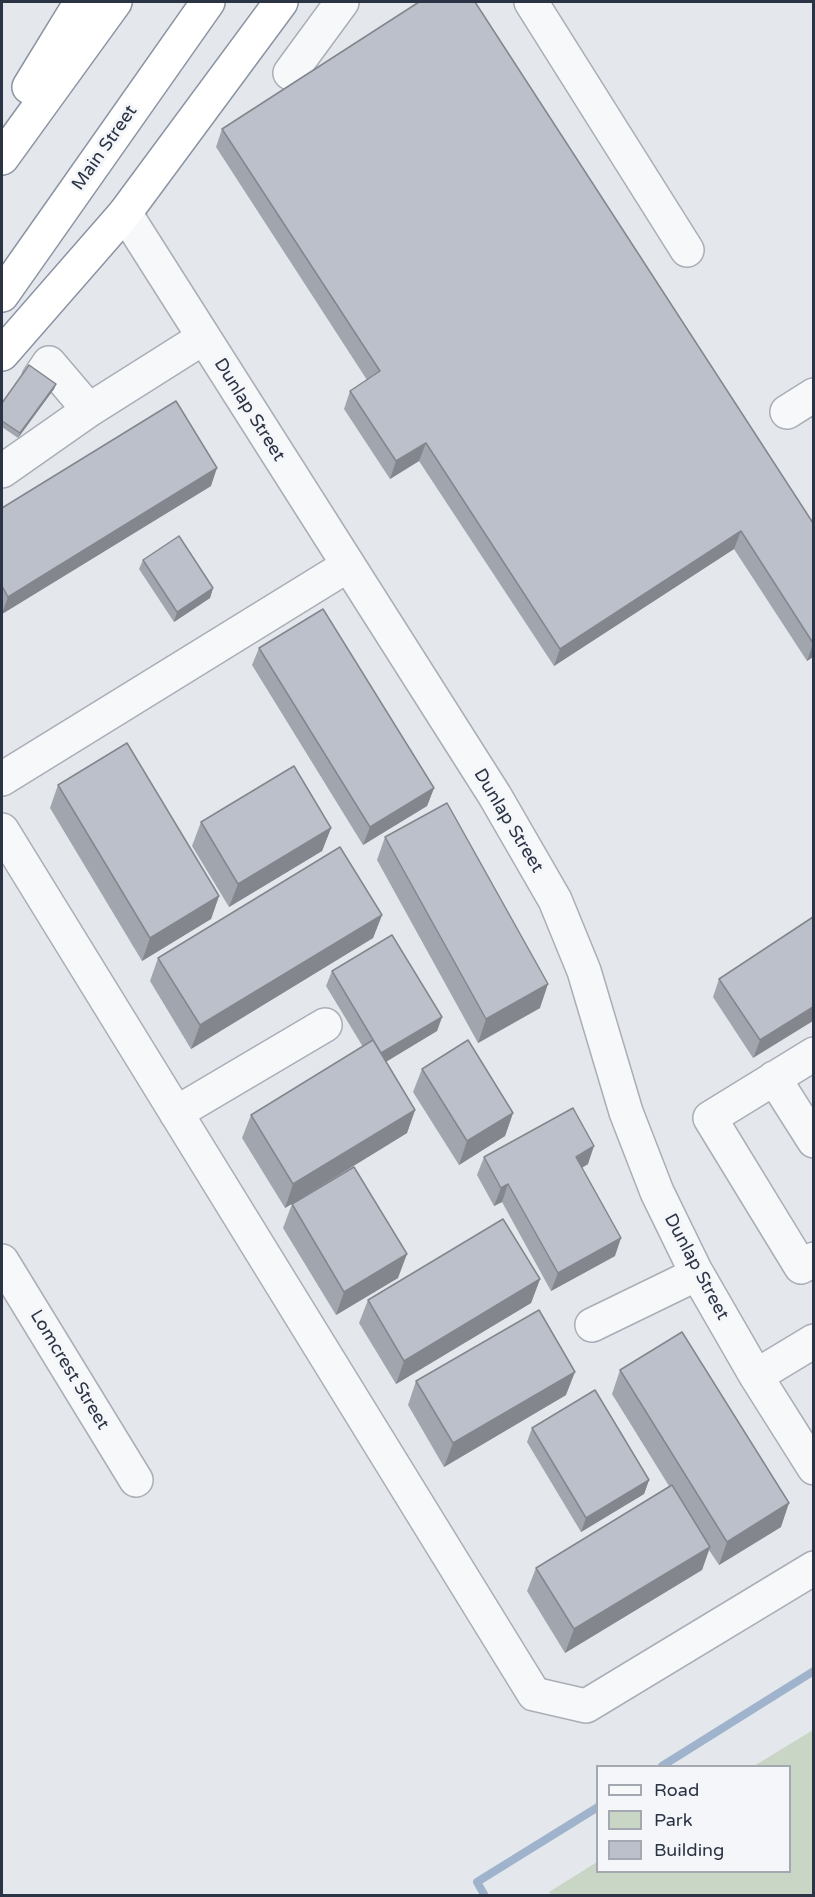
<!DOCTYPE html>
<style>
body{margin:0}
#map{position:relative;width:815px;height:1897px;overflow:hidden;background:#e4e7ec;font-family:"Varela Round",sans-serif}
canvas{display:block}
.frame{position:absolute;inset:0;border:3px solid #2b3445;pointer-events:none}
.legend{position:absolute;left:596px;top:1765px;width:195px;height:108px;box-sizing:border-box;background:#f4f6f9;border:2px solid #a4a8b1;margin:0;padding:8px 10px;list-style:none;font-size:18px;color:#2b3445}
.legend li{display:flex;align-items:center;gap:12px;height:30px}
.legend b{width:30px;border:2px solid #a4a8b1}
</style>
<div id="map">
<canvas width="815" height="1897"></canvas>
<div class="frame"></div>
<ul class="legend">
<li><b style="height:8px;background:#f7f8fa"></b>Road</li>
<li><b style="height:16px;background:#c9d6c5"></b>Park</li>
<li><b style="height:16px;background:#bbc0ca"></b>Building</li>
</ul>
</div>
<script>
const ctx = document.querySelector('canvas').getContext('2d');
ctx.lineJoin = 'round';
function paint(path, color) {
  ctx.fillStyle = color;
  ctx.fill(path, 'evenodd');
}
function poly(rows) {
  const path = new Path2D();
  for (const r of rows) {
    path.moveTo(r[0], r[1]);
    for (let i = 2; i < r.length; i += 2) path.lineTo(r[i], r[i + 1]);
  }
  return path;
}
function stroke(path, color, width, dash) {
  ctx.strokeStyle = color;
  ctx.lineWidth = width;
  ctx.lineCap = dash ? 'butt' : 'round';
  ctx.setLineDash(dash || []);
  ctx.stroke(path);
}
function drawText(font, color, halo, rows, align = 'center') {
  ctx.font = font + ' "Varela Round",sans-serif';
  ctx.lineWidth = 6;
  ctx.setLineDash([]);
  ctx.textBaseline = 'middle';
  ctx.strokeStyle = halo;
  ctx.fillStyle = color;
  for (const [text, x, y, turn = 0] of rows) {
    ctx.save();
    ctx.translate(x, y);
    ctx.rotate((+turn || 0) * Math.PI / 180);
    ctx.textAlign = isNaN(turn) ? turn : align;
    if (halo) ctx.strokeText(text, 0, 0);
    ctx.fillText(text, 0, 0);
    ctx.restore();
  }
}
const green = poly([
 [813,1730,813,1895,552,1895,549,1892,597,1862,598,1872,790,1872,790,1766,754,1766]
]);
const stream = poly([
 [662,1766,814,1671],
 [485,1896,477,1882,598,1807]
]);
const minor = poly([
 [531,2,687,250],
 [290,73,342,2],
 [125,213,495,796,555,900,584,971,626,1112,657,1192,695,1270,756,1376,814,1468],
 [39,378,49,363,89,410],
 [787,412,814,395],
 [2,471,89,410,203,338],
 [2,779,347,566],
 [2,830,534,1694,586,1706,814,1568],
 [814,1054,710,1118,801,1267,814,1259],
 [774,1078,814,1141],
 [176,1113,325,1025],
 [2,1261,136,1480],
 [592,1325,697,1274],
 [756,1376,814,1341]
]);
const highway = poly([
 [29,87,81,2],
 [2,158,115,2],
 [2,295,208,2],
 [2,354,125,213,281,2]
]);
const wall = poly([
 [222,129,813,523,813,657,807,661,734,549,554,666,419,461,390,479,344,409,350,391,367,380,216,147],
 [56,384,54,389,18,438,2,427,2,403],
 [211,486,2,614,2,508],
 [143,560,213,588,210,598,174,622,139,569],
 [259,648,434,788,427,806,363,845,252,665],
 [58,785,219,896,211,919,142,961,50,808],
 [201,822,331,828,322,851,229,907,192,846],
 [385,837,540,1008,478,1043,377,860],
 [382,915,373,938,191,1049,150,981,158,958],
 [813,917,753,1058,713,997,719,979],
 [332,971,442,1017,437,1031,386,1061,415,1110,407,1133,285,1208,242,1138,251,1115,363,1047,326,986],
 [422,1069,513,1113,505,1136,459,1165,413,1092],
 [484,1157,588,1164,582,1168,615,1256,551,1291,502,1202,494,1206,477,1175],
 [292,1204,398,1278,336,1315,283,1228],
 [540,1279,531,1303,396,1384,359,1323,368,1300],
 [620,1370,781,1527,719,1565,709,1550,702,1570,565,1653,527,1591,536,1568,669,1486,612,1394],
 [416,1381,566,1395,444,1467,408,1405],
 [532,1428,649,1480,644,1494,581,1532,527,1442]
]);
const shadedWall = poly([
 [56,384,54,389,18,438,20,433],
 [426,443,419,461,390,479,396,461],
 [217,468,211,486,2,614,8,597],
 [741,531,734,549,554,666,560,649],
 [213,588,210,598,174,622,177,612],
 [813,644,813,657,807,661],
 [434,788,427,806,363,845,370,827],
 [331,828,322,851,229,907,238,884],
 [219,896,211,919,142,961,150,938],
 [382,915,373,938,191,1049,200,1025],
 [548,984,540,1008,478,1043,486,1019],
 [813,1007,813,1021,753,1058,760,1040],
 [442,1017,437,1031,376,1068,381,1053],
 [415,1110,407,1133,285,1208,293,1184],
 [513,1113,505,1136,459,1165,467,1141],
 [594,1146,588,1164,569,1175,576,1157],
 [508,1184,502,1202,494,1206,501,1188],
 [621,1238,615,1256,551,1291,558,1273],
 [407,1254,398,1278,336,1315,344,1292],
 [540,1279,531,1303,396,1384,404,1361],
 [575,1372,566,1395,444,1467,453,1443],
 [649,1480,644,1494,581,1532,586,1518],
 [789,1503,781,1527,719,1565,727,1542],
 [710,1547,702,1570,565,1653,574,1629]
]);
const building = poly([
 [419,2,475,2,813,523,813,643,741,531,560,649,426,443,396,461,350,391,380,371,222,129,419,2],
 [29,365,56,384,20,433,2,421,2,403,29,365],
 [176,401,217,468,8,597,2,586,2,508,176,401],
 [179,536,213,588,177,612,143,560,179,536],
 [323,609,434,788,370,827,259,648,323,609],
 [127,743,219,896,150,938,58,785,127,743],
 [294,766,331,828,238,884,201,822,294,766],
 [447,803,548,984,486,1019,385,837,447,803],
 [340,847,382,915,200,1025,158,958,340,847],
 [813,917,813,1007,760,1040,719,979,813,917],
 [392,935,442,1017,381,1053,332,971,392,935],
 [373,1040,415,1110,293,1184,251,1115,373,1040],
 [468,1040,513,1113,467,1141,422,1069,468,1040],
 [573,1108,594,1146,576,1157,621,1238,558,1273,508,1184,501,1188,484,1157,573,1108],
 [354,1167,407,1254,344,1292,292,1204,354,1167],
 [503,1219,540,1279,404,1361,368,1300,503,1219],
 [539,1310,575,1372,453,1443,416,1381,539,1310],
 [682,1332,789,1503,727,1542,620,1370,682,1332],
 [595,1390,649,1480,586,1518,532,1428,595,1390],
 [672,1485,710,1547,574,1629,536,1568,672,1485]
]);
const streetNames = [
 ["Main Street",105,148,-55],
 ["Dunlap Street",249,410,58],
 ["Dunlap Street",508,821,59],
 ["Dunlap Street",696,1267,62],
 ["Lomcrest Street",69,1370,59]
];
paint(green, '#c9d6c5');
stroke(stream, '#9fb4cc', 8);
stroke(minor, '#a9aeb7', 36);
stroke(highway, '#8b94a3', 36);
stroke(minor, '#f7f8fa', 33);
stroke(highway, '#fff', 33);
paint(wall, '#a1a5ae');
paint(shadedWall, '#83868d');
paint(building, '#bbc0ca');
stroke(building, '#83868d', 1.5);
drawText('18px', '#2b3445', '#f4f6f9', streetNames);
</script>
